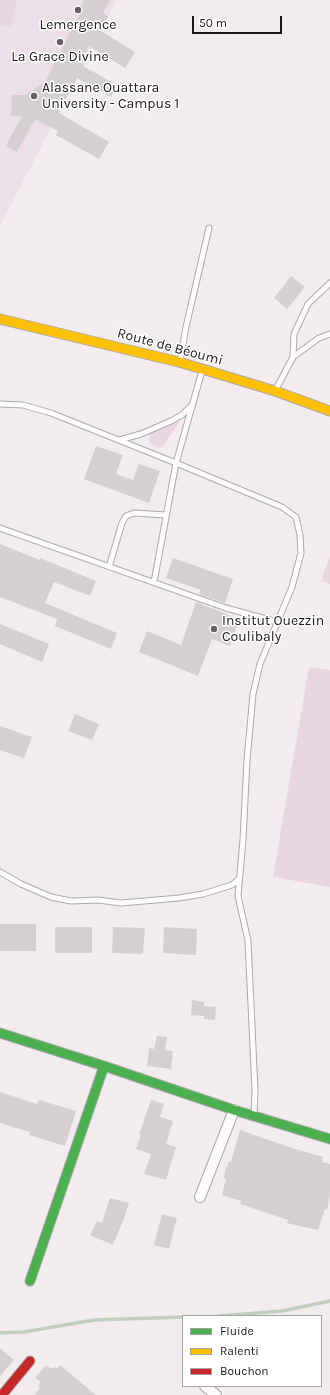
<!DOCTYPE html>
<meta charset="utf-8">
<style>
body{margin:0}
#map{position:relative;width:330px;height:1395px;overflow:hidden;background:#f2ecef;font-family:Karla,sans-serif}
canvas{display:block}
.legend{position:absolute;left:182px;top:1315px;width:140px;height:72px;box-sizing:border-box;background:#fff;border:1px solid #a4a3a4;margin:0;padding:5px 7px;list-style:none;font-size:12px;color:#1c181b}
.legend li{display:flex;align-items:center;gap:8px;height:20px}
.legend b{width:20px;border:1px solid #a4a3a4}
.scale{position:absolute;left:192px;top:16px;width:90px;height:18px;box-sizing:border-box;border:2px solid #1c181b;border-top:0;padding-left:5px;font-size:12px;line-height:14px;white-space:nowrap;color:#1c181b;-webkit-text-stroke:3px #fff;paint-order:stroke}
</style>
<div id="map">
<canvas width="330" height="1395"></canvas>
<ul class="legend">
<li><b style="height:5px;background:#4caf50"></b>Fluide</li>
<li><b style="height:5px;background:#ffc107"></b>Ralenti</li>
<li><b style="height:5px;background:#c62828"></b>Bouchon</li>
</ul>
<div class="scale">50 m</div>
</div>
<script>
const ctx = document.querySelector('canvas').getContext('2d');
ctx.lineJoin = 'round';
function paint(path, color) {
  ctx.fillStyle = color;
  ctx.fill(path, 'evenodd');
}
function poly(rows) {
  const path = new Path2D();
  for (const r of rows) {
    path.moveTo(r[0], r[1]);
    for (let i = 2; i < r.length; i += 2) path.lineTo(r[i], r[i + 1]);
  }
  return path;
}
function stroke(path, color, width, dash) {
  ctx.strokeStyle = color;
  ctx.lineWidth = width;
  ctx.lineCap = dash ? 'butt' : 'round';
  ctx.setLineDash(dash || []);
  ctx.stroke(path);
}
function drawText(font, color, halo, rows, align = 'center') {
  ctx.font = font + ' Karla,sans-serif';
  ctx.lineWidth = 3;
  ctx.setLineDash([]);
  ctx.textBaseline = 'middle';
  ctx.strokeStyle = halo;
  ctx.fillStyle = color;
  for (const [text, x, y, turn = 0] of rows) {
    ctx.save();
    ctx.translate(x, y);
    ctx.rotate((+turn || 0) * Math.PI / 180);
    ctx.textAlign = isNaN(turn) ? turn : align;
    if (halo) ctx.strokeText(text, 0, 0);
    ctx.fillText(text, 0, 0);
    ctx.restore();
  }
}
const built = poly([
 [0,0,117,0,0,226]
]);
const green = poly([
 [0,0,17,0,11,27,0,25],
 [180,421,163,446,159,448,151,444,149,440,151,432],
 [330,556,330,584,321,581],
 [309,667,330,670,330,887,273,877]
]);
const stream = poly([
 [218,1316,282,1311,330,1301],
 [0,1333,24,1332,94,1320,183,1317]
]);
const building = poly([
 [84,0,110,0,103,13,108,16,101,31,135,52,125,68,89,46,80,63,84,64,83,66,117,85,111,97,77,78,59,113,109,142,99,159,56,135,58,131,35,119,17,152,6,146,22,116,11,116,12,95,25,95,45,82,80,13,78,12],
 [291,276,305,287,287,309,274,298],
 [96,446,123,455,116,474,133,480,139,464,160,471,149,503,84,479],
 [0,544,40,560,40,558,96,581,90,596,54,582,45,603,117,633,111,649,55,626,57,619,0,597],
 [173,558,233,579,225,603,199,594,201,590,166,578],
 [196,602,239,619,230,646,212,639,198,676,139,652,147,631,181,645],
 [0,624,49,644,42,662,0,644],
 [75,714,99,724,92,740,68,731],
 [0,726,32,737,24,758,0,750],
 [0,924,36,924,36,951,0,951],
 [55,927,92,927,92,953,55,953],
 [113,927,145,928,143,954,112,953],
 [164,927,197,929,196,955,163,953],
 [192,1000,204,1002,204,1006,216,1007,215,1020,204,1019,204,1016,191,1015],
 [157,1036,167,1037,165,1050,173,1051,171,1069,147,1066,149,1048,154,1049],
 [0,1092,37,1104,39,1100,76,1111,65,1146,29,1135,30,1132,0,1123],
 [151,1100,164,1104,160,1117,173,1121,166,1144,176,1147,166,1180,144,1174,151,1154,136,1149,141,1135,139,1135],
 [240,1130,295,1149,323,1157,322,1162,330,1164,330,1195,327,1210,325,1209,318,1230,287,1223,288,1220,240,1204,241,1201,222,1195,226,1179,224,1178,226,1167,227,1167,229,1161,231,1162],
 [110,1198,129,1203,125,1216,113,1245,90,1235,97,1221,102,1223],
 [162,1214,177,1218,169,1249,154,1245],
 [0,1348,14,1360,0,1376],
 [46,1365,52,1369,54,1367,57,1369,60,1365,96,1395,34,1395,40,1388,38,1386,41,1382,35,1378]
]);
const lane = poly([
 [293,357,319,338,330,334],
 [180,361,186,327,209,228],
 [276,389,293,357,294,334,308,304,330,283],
 [0,404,23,405,51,413,176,463,282,507,296,517,300,535,301,553,292,587,260,664,253,694,247,760,243,840,238,896,248,941,255,1090,254,1115],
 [119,440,141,434,171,421,182,415,191,406],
 [0,528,226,608,277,622],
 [109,567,122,523,126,516,134,513,166,515],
 [154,582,176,463,202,371],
 [0,872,21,884,51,897,71,901,98,900,121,903,179,898,203,894,232,885,239,879]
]);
const street = poly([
 [200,1197,234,1110],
 [205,1386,216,1395]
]);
const fast = poly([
 [0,1033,104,1066,234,1110,330,1139],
 [30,1281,104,1066]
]);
const slow = poly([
 [0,319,179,362,275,391,330,411]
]);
const jam = poly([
 [2,1395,30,1361]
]);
const markers = [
 [78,10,4,"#676265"],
 [60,42,4,"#676265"],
 [34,96,4,"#676265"],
 [214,629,4,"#676265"]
];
const poiNames = [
 ["Lemergence",78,25],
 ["La Grace Divine",60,57],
 ["Alassane Ouattara",42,88,"left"],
 ["University - Campus 1",42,104,"left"],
 ["Institut Ouezzin",222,621,"left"],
 ["Coulibaly",222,637,"left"]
];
const streetNames = [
 ["Route de Béoumi",170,347,15]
];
paint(built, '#ecdfe7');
paint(green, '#e8d7e1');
stroke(stream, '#c1cfc0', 3.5);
paint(building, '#d4d0d2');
stroke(lane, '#aea9ac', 7);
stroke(street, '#aea9ac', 12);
stroke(fast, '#aea9ac', 11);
stroke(slow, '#aea9ac', 11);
stroke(jam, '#aea9ac', 11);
stroke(lane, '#fdfcfd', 5);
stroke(street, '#fdfcfd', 10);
stroke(fast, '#4caf50', 9);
stroke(slow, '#ffc107', 9);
stroke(jam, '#c62828', 9);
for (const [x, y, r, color] of markers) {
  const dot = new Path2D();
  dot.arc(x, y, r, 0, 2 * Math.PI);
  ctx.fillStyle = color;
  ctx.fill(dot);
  stroke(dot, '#fff', 1.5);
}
drawText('14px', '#1c181b', '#fff', poiNames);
drawText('14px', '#1c181b', '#fff', streetNames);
</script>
